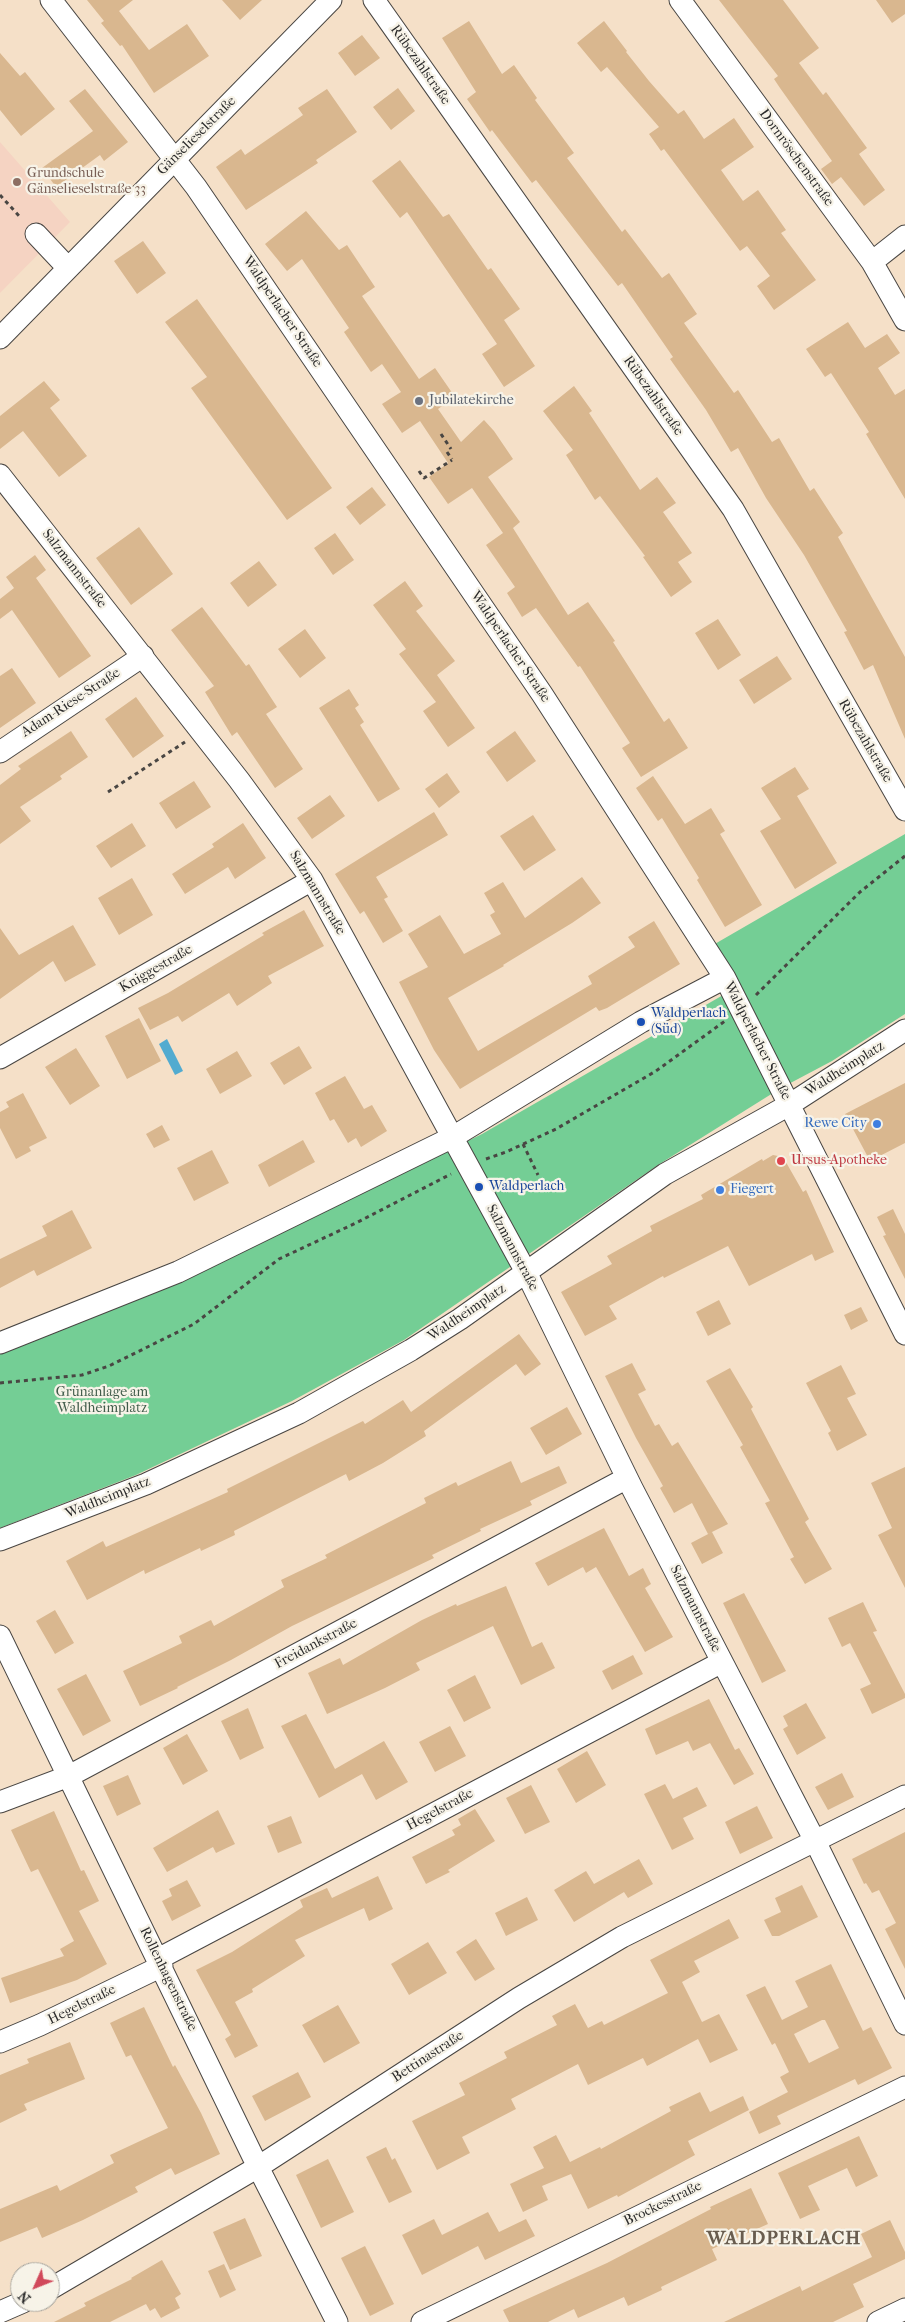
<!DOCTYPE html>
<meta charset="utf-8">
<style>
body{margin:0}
#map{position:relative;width:905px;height:2322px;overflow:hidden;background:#f5e0c8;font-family:"IM FELL French Canon",serif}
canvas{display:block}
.north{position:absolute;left:10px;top:2262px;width:50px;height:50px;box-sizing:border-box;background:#f7f3e8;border:1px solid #a5a39c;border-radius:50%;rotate:226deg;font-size:14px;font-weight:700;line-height:20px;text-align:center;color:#2b2b2b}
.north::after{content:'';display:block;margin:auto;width:18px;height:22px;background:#d1495b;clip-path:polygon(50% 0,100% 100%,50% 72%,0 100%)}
</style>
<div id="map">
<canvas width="905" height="2322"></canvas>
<div class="north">N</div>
</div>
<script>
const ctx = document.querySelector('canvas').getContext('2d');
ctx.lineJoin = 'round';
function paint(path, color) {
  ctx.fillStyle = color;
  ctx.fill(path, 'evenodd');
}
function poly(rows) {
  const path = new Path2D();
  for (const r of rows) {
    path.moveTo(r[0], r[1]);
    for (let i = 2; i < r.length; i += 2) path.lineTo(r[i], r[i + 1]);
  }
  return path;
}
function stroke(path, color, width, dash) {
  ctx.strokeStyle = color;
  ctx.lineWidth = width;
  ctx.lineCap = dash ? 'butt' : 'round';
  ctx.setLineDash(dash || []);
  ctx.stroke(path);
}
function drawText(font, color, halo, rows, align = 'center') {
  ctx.font = font + ' "IM FELL French Canon",serif';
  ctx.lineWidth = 4.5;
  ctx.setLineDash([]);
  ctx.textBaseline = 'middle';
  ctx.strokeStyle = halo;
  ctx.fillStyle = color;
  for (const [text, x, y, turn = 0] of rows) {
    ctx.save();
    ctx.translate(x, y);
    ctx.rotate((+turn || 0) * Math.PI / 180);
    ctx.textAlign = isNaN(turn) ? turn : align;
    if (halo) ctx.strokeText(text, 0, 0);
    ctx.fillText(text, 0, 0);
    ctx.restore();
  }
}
const built = poly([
 [0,142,70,222,0,293]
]);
const green = poly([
 [905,834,905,1014,832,1061,781,1088,658,1165,404,1340,292,1401,136,1475,0,1528,0,1354,181,1282,482,1134,737,987,713,945]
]);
const water = poly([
 [167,1039,183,1071,175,1075,159,1044]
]);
const building = poly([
 [87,0,133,0,119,11,149,50,187,24,209,56,154,93,122,45,120,46,101,23,104,21],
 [222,0,262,0,240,20],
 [719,0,783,0,819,48,799,63,823,95,826,92,867,148,859,154,885,190,864,206,841,177,832,184,821,169,832,161,780,88,774,79,778,76],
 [876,0,905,0,905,14,892,23],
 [469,21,502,74,514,65,537,98,535,100,574,153,567,158,622,232,625,229,662,278,669,273,697,314,684,323,734,393,738,390,772,442,779,438,810,491,814,488,843,533,838,537,905,657,905,739,873,665,864,670,844,632,847,631,804,555,766,498,738,448,731,452,706,410,670,359,673,357,622,283,618,286,536,180,532,183,492,130,490,132,467,99,476,92,442,38],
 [604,21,627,51,626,52,649,81,678,114,684,110,704,139,734,118,754,147,721,170,743,201,758,190,786,230,781,233,816,280,774,310,757,286,770,276,747,246,740,251,664,149,661,151,649,134,659,127,607,67,601,72,577,43],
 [362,35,380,58,355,76,338,53],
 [0,53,20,76,25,72,55,109,21,136,0,110],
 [398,88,415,111,391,130,373,107],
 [85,89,128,142,104,161,100,155,56,187,42,168,93,131,69,101],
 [327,89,357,132,316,160,318,163,246,210,216,167,241,149,245,155,303,115,298,108],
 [400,160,443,217,449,214,488,270,491,268,520,309,504,320,535,366,504,387,482,354,497,344,407,212,400,218,372,181],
 [306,211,339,250,347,245,375,287,362,296,419,379,435,368,455,397,438,409,461,442,484,420,494,431,513,459,488,477,520,522,513,528,568,615,588,602,615,641,613,642,664,722,669,718,688,748,641,777,622,748,630,743,580,666,578,667,536,608,522,617,507,593,515,587,486,545,503,533,472,488,448,504,429,477,448,463,420,421,402,433,382,404,401,392,382,364,371,372,344,332,349,328,302,259,287,271,265,244],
 [143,241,166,273,137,294,114,261],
 [197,299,332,488,287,520,191,388,207,377,165,322],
 [848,322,865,348,887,334,900,353,878,368,895,395,905,389,905,499,866,434,869,432,831,373,825,377,806,349],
 [44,381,60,400,50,408,87,456,59,477,23,431,0,449,0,416],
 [574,386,592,411,589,413,640,490,657,477,676,503,663,512,692,553,678,562,692,582,671,597,643,557,645,556,600,496,595,500,566,455,573,450,543,411],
 [372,487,386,505,360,525,346,507],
 [139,527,173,574,131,605,96,558],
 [335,533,354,560,333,575,314,548],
 [35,555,46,570,36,578,91,656,59,678,12,610,0,619,0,599,14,588,6,577],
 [259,561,277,585,248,607,230,583],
 [405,581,423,606,416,611,455,661,437,675,475,728,448,747,423,711,436,702,399,654,406,649,373,605],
 [202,607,246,666,249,664,277,707,266,714,303,769,275,788,237,732,232,736,205,692,214,686,171,630],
 [718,619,741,655,718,670,695,633],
 [305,629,326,658,300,678,278,649],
 [777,656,792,679,754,704,739,680],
 [12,668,36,703,0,728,0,676],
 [349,689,359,705,355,708,364,722,360,725,400,789,378,802,319,708],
 [136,697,164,736,133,758,105,719],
 [71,731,88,757,60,776,62,779,20,807,31,821,0,844,0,785,21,769,18,766],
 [515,731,536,761,507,782,486,752],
 [795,767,809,789,797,796,837,863,795,889,760,831,781,819,761,788],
 [447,773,460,792,439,808,425,789],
 [653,776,685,824,711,808,725,831,720,834,762,905,725,927,697,880,699,878,662,818,658,821,636,788],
 [194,781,211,807,176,829,159,803],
 [330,795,345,816,312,839,297,818],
 [434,812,448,835,376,877,388,897,384,899,403,931,383,943,364,911,360,914,335,874],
 [533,815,556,850,524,871,500,836],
 [132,823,146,846,111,868,96,846],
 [243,823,266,858,235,879,228,867,185,894,172,874,214,847,212,844],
 [582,877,601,903,572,923,503,965,504,966,448,998,478,1051,592,984,588,976,635,947,628,937,654,921,680,964,607,1008,599,1011,596,1007,460,1089,434,1050,399,982,428,967,408,934,440,915,464,954,501,934,490,915,495,912,484,893,503,882,525,918],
 [132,878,153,915,119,935,98,898],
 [304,910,324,946,268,976,272,983,237,1006,229,993,182,1022,178,1016,150,1030,138,1008,168,993,264,935,262,933],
 [73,925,96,965,65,982,53,961,0,999,0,928,19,955],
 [139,1018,161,1061,127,1079,105,1036],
 [299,1046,312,1068,284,1085,270,1063],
 [76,1048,100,1086,70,1105,45,1067],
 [237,1051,252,1076,220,1094,206,1069],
 [345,1076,364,1109,372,1105,387,1131,361,1147,356,1138,348,1143,334,1119,330,1121,315,1093],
 [905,1083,905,1143,870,1161,845,1114],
 [23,1093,47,1138,29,1147,31,1151,16,1159,0,1128,0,1112,9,1107,6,1102],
 [162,1125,170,1140,154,1148,146,1134],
 [303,1140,315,1162,269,1187,258,1165],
 [212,1150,229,1183,194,1201,177,1168],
 [773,1155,783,1157,803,1192,806,1190,834,1252,815,1261,812,1254,749,1286,728,1246,664,1278,663,1276,609,1306,617,1319,585,1336,561,1292,612,1264,607,1256,652,1231,650,1226,703,1199,701,1195,762,1159,763,1161],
 [893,1209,905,1234,905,1279,883,1236,886,1235,877,1217],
 [72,1210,92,1248,37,1276,34,1270,0,1288,0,1259,47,1236,42,1226],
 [719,1300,731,1324,708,1336,696,1312],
 [861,1307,868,1321,851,1330,844,1315],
 [519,1334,541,1364,525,1376,516,1364,424,1431,426,1436,383,1463,349,1481,346,1474,234,1531,235,1535,201,1551,200,1548,145,1574,144,1570,87,1600,66,1561,103,1541,106,1547,228,1492,227,1489,363,1421,365,1424,403,1400,411,1412],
 [632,1363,646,1390,638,1394,655,1426,659,1424,672,1446,678,1442,728,1524,708,1534,692,1503,674,1513,660,1488,663,1486,636,1438,605,1376],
 [841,1365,856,1394,847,1398,867,1435,837,1451,828,1433,831,1431,806,1383],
 [730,1368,753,1407,751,1409,809,1519,805,1522,832,1569,805,1584,790,1559,794,1557,765,1503,770,1501,740,1447,743,1445,706,1381],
 [567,1407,582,1434,546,1455,530,1428],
 [511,1461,521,1483,559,1466,567,1483,530,1501,532,1505,480,1529,481,1531,432,1555,434,1558,292,1626,231,1660,177,1687,178,1688,140,1706,123,1671,182,1643,179,1636,211,1620,214,1626,284,1587,281,1580,327,1558,325,1555,426,1503,424,1498,456,1482,458,1486],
 [905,1467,905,1588,878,1535,892,1528,871,1483],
 [604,1528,629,1576,643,1568,651,1584,645,1588,673,1637,645,1652,596,1567,586,1573,583,1567,548,1586,535,1563],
 [712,1532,723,1553,702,1564,691,1543],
 [506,1586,532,1647,542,1642,555,1668,521,1685,493,1626,416,1663,420,1670,385,1688,327,1714,308,1673,340,1658,343,1665,422,1620,456,1604,457,1606],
 [744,1593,786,1671,762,1683,723,1603],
 [863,1602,877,1631,873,1632,905,1694,905,1698,872,1714,860,1689,871,1684,850,1643,842,1647,828,1618],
 [55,1610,74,1643,55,1654,36,1621],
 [633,1655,643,1674,612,1690,602,1671],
 [86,1674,111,1721,83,1736,57,1689],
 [475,1675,491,1708,464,1722,447,1690],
 [709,1699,735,1750,739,1748,754,1774,734,1785,710,1743,693,1751,688,1741,656,1755,645,1729],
 [806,1703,826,1738,797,1755,783,1729,788,1726,783,1716],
 [248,1708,264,1748,240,1760,221,1721],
 [306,1714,335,1769,384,1741,408,1782,376,1800,362,1774,319,1798,281,1726],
 [450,1726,466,1756,435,1772,419,1742],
 [187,1734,208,1771,183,1785,163,1748],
 [587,1751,606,1785,576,1803,557,1769],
 [842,1773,854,1797,828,1810,815,1787],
 [128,1775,141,1804,117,1816,103,1786],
 [665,1784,673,1799,697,1787,707,1806,683,1818,694,1839,672,1850,644,1794],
 [531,1785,550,1822,525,1834,506,1798],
 [757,1806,773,1838,740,1854,725,1822],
 [475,1809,495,1841,448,1870,450,1872,426,1884,412,1857,455,1835,452,1830,461,1825,458,1819],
 [218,1810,235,1844,216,1853,213,1847,167,1872,153,1848],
 [54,1811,81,1871,84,1870,99,1901,79,1911,107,1964,77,1980,10,2003,1,1978,64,1956,60,1949,74,1941,38,1869,31,1872,11,1830],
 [291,1816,302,1843,278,1853,267,1826],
 [905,1832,905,1969,885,1929,896,1923,879,1890,872,1893,866,1883,864,1884,852,1859],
 [639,1859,653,1884,628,1898,624,1892,574,1922,554,1890,586,1871,594,1884],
 [378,1876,393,1909,369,1921,364,1908,295,1940,305,1956,252,1989,253,1992,235,2002,258,2046,235,2058,225,2039,231,2035,196,1970,232,1952,303,1907,300,1900,327,1888,332,1898],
 [187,1880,201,1906,172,1921,162,1901,172,1896,169,1889],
 [802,1885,818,1917,779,1936,772,1936,764,1920,781,1912,775,1898],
 [527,1897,538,1920,506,1936,495,1913],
 [729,1919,739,1938,694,1961,700,1972,682,1982,702,2022,719,2014,738,2050,710,2063,698,2039,647,2066,643,2058,588,2085,578,2064,511,2099,516,2109,462,2137,470,2153,437,2170,412,2121,465,2095,459,2083,507,2058,504,2052,557,2025,552,2016,575,2004,588,2028,602,2021,604,2025,668,1993,650,1960],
 [476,1939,495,1969,475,1981,456,1952],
 [428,1942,447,1973,409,1995,391,1964],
 [831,1964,863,2031,871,2027,892,2068,858,2085,855,2079,777,2116,781,2124,759,2134,749,2112,788,2092,780,2077,789,2072,775,2043,772,2045,746,1995,765,1986,782,2020,808,2007,795,1981],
 [822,2020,825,2020,839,2048,809,2063,794,2034],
 [338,2005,360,2043,324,2063,302,2025],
 [144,2007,173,2067,175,2065,201,2113,220,2154,175,2175,171,2168,135,2187,138,2192,83,2220,42,2238,37,2227,0,2242,0,2209,57,2185,60,2191,114,2163,110,2155,168,2128,131,2055,126,2057,110,2023],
 [70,2042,85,2079,24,2104,27,2110,0,2123,0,2075,29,2063,27,2059],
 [298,2072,311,2097,265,2121,252,2096],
 [700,2092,710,2112,743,2096,749,2110,688,2141,695,2155,618,2197,617,2195,588,2209,571,2174,542,2186,548,2200,523,2212,510,2184,544,2168,533,2147,556,2135,570,2162,600,2147,601,2149,671,2111,669,2107],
 [859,2136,878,2176,856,2187,847,2168,808,2186,820,2210,800,2219,778,2173],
 [386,2147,392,2160,395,2158,412,2192,389,2203,366,2157],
 [328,2159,354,2212,321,2228,296,2175],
 [751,2188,768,2224,712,2249,717,2260,661,2287,662,2290,628,2306,624,2297,578,2318,574,2309,548,2322,509,2322,503,2310,607,2263,711,2209,710,2207],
 [488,2212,499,2232,526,2219,535,2236,485,2260,478,2246,422,2275,402,2235,434,2219,442,2235],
 [245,2218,262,2256,230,2270,213,2232],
 [890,2220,905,2252,905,2259,853,2284,864,2307,833,2322,724,2322,800,2286,802,2291,872,2257,861,2234],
 [365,2246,394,2304,370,2316,341,2258],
 [162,2260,181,2294,175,2298,180,2308,161,2318,155,2308,150,2311,146,2304,110,2322,54,2322,86,2306,84,2303,132,2279,131,2278],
 [224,2264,236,2290,220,2298,208,2271]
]);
const path = poly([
 [0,195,20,217],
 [441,434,451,449],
 [447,452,452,459],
 [419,471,424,478,452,460],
 [108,792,185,742],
 [756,995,860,892,905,856],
 [523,1144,538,1175],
 [486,1159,506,1152,556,1129,656,1071,725,1021],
 [0,1383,82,1375,109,1366,194,1324,279,1259,358,1222,451,1174]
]);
const minor = poly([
 [51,0,196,187,542,694,725,978,905,1334],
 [374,0,733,509,905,810],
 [680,0,872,262,905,320],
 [36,234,68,268],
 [872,262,905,236],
 [0,338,331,0],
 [0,475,239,780,312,880,526,1272,632,1488,815,1841,905,2024],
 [0,752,143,656],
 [0,1058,312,880],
 [0,1343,178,1272,453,1137,641,1022,725,978],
 [0,1540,146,1484,299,1413,411,1350,460,1319,665,1174,789,1105,905,1030],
 [0,1636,258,2167,337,2322],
 [0,1802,69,1776,627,1478],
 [158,1959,722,1662],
 [0,2042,40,2025,162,1966],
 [50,2289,258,2167,519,1998,622,1937,905,1796],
 [0,2312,23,2302],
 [422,2322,905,2087],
 [878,2322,905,2309]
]);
const markers = [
 [17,182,5,"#8d6e63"],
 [419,401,5,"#6b7280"],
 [641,1022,5,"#1a4fb4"],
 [877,1124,5,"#3f7fe0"],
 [781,1161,5,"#e0444e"],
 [479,1187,5,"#1a4fb4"],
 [720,1190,5,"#3f7fe0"]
];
const streetNames = [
 ["Rübezahlstraße",420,65,55],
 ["Gänselieselstraße",197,136,-45],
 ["Dornröschenstraße",796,158,54],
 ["Waldperlacher Straße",282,312,56],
 ["Rübezahlstraße",653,396,55],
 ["Salzmannstraße",74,569,52],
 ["Waldperlacher Straße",510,647,56],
 ["Adam-Riese-Straße",71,703,-33],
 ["Rübezahlstraße",865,741,60],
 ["Salzmannstraße",317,893,59],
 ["Kniggestraße",156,969,-30],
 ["Waldperlacher Straße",757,1041,63],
 ["Waldheimplatz",845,1069,-32],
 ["Salzmannstraße",512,1248,62],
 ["Waldheimplatz",467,1313,-34],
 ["Waldheimplatz",108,1498,-22],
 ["Salzmannstraße",695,1609,63],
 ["Freidankstraße",316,1644,-28],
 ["Hegelstraße",440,1810,-28],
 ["Rollenhagenstraße",168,1979,64],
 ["Hegelstraße",82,2005,-26],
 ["Bettinastraße",428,2057,-33],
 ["Brockesstraße",663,2204,-26]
];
const educationNames = [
 ["Grundschule",27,174],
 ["Gänselieselstraße 33",27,190]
];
const worshipNames = [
 ["Jubilatekirche",429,401]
];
const transitNames = [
 ["Waldperlach",651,1014],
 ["(Süd)",651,1030],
 ["Waldperlach",489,1187]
];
const shopNames = [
 ["Rewe City",867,1124],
 ["Fiegert",730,1190,"left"]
];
const healthNames = [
 ["Ursus-Apotheke",791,1161]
];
const parkNames = [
 ["Grünanlage am",102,1393],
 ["Waldheimplatz",102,1409]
];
const districtNames = [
 ["WALDPERLACH",784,2239]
];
paint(built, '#f5d3c2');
paint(green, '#74ce95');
paint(water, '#52abd0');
paint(building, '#d9b78f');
stroke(minor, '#494643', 23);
stroke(path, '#494643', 3, [4, 4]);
stroke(minor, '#fff', 21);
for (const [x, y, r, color] of markers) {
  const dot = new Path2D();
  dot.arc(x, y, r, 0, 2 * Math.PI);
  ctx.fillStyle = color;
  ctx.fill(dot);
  stroke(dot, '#f7f3e8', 2);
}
drawText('14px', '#2b2b2b', '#f7f3e8', streetNames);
drawText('14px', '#785e54', '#f7f3e8', educationNames, 'left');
drawText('14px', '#5b616d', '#f7f3e8', worshipNames, 'left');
drawText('14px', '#164399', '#f7f3e8', transitNames, 'left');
drawText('14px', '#366cbe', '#f7f3e8', shopNames, 'right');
drawText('14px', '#be3a42', '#f7f3e8', healthNames, 'left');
drawText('14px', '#415c4b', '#f7f3e8', parkNames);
ctx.letterSpacing = '1px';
drawText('bold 19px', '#685c4e', '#f7f3e8', districtNames);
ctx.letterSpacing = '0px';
</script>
